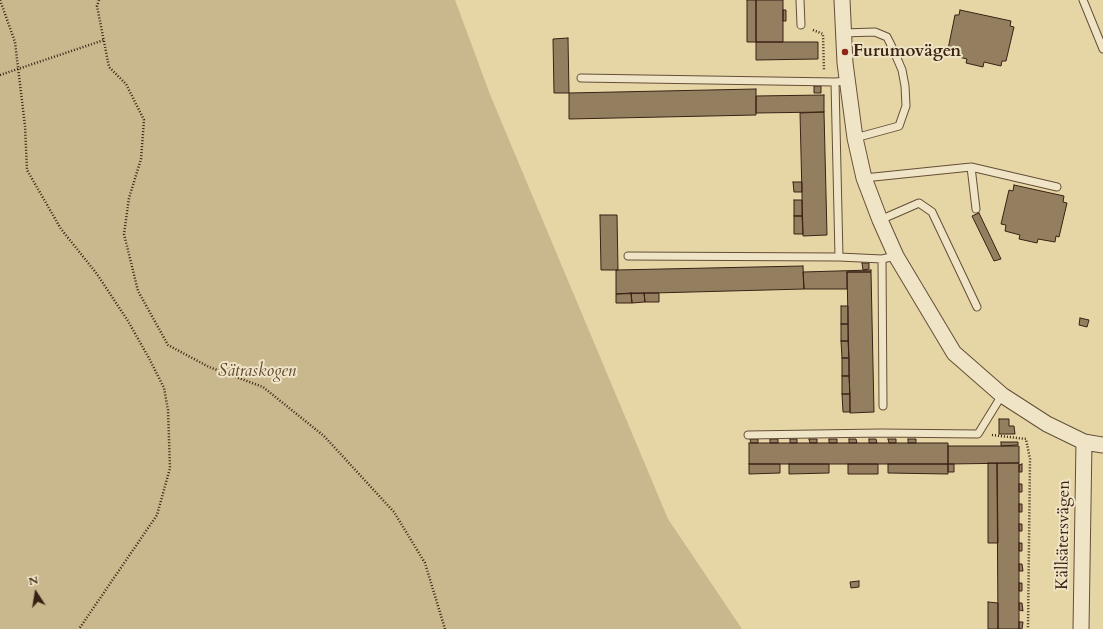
<!DOCTYPE html>
<meta charset="utf-8">
<style>
body{margin:0}
#map{position:relative;width:1103px;height:629px;overflow:hidden;background:#e6d6a6;font-family:Cardo,serif}
canvas{display:block}
.north{position:absolute;left:16px;top:573px;width:40px;height:40px;-webkit-text-stroke:3px #efe4c5;paint-order:stroke;rotate:348deg;font-size:11px;font-weight:700;line-height:16px;text-align:center;color:#3a2114}
.north::after{content:'';display:block;margin:auto;width:14px;height:18px;background:#3a2114;clip-path:polygon(50% 0,100% 100%,50% 72%,0 100%)}
</style>
<div id="map">
<canvas width="1103" height="629"></canvas>
<div class="north">N</div>
</div>
<script>
const ctx = document.querySelector('canvas').getContext('2d');
ctx.lineJoin = 'round';
function paint(path, color) {
  ctx.fillStyle = color;
  ctx.fill(path, 'evenodd');
}
function poly(rows) {
  const path = new Path2D();
  for (const r of rows) {
    path.moveTo(r[0], r[1]);
    for (let i = 2; i < r.length; i += 2) path.lineTo(r[i], r[i + 1]);
  }
  return path;
}
function stroke(path, color, width, dash) {
  ctx.strokeStyle = color;
  ctx.lineWidth = width;
  ctx.lineCap = dash ? 'butt' : 'round';
  ctx.setLineDash(dash || []);
  ctx.stroke(path);
}
function drawText(font, color, halo, rows, align = 'center') {
  ctx.font = font + ' Cardo,serif';
  ctx.lineWidth = 4;
  ctx.setLineDash([]);
  ctx.textBaseline = 'middle';
  ctx.strokeStyle = halo;
  ctx.fillStyle = color;
  for (const [text, x, y, turn = 0] of rows) {
    ctx.save();
    ctx.translate(x, y);
    ctx.rotate((+turn || 0) * Math.PI / 180);
    ctx.textAlign = isNaN(turn) ? turn : align;
    if (halo) ctx.strokeText(text, 0, 0);
    ctx.fillText(text, 0, 0);
    ctx.restore();
  }
}
const green = poly([
 [0,0,455,0,491,97,668,519,742,629,0,629]
]);
const building = poly([
 [747,0,756,0,756,42,747,42,747,0],
 [756,0,783,0,783,42,756,42,756,0],
 [783,10,786,10,786,21,783,21,783,10],
 [960,10,1011,21,1010,26,1014,27,1006,61,1002,61,1001,66,984,62,983,67,966,63,967,59,950,55,952,49,948,49,955,15,959,15,960,10],
 [568,38,569,93,554,93,553,39,568,38],
 [756,42,818,42,818,59,756,60,756,42],
 [814,86,821,86,821,93,814,93,814,86],
 [756,89,756,115,569,119,569,93,756,89],
 [824,95,824,112,756,113,756,96,824,95],
 [824,112,827,235,803,236,800,113,824,112],
 [793,182,802,182,802,192,794,192,793,182],
 [1014,185,1064,196,1063,202,1067,203,1059,237,1056,236,1055,242,1038,239,1037,243,1019,239,1020,235,1005,231,1006,225,1001,224,1009,190,1013,191,1014,185],
 [794,200,802,200,802,216,794,216,794,200],
 [979,213,1001,259,994,261,972,216,979,213],
 [600,215,617,215,618,270,601,270,600,215],
 [794,216,802,216,803,234,794,234,794,216],
 [862,263,869,263,869,269,863,270,862,263],
 [803,266,804,289,616,294,616,270,803,266],
 [871,270,871,272,847,272,847,289,804,289,803,272,871,270],
 [847,272,871,272,874,412,850,413,847,272],
 [631,293,644,293,645,302,632,303,631,293],
 [631,293,632,303,616,303,616,294,631,293],
 [644,293,659,293,659,302,645,302,644,293],
 [841,306,848,306,848,324,841,324,841,306],
 [1080,318,1089,320,1087,327,1079,325,1080,318],
 [841,324,848,324,848,341,841,341,841,324],
 [841,341,848,341,849,358,842,358,841,341],
 [842,358,849,358,849,376,842,376,842,358],
 [842,376,849,376,850,394,842,394,842,376],
 [842,394,850,394,850,412,843,412,842,394],
 [999,419,1009,419,1009,426,1014,426,1015,434,999,434,999,419],
 [750,439,758,439,758,443,751,443,750,439],
 [770,439,778,439,778,443,770,443,770,439],
 [790,439,797,439,797,443,790,443,790,439],
 [809,439,817,439,817,443,810,443,809,439],
 [829,439,837,439,837,443,829,443,829,439],
 [849,439,856,439,857,443,849,443,849,439],
 [869,439,876,439,877,443,869,443,869,439],
 [888,439,896,439,896,443,889,443,888,439],
 [908,439,916,439,916,443,908,443,908,439],
 [1001,442,1018,442,1018,445,1001,446,1001,442],
 [749,443,948,443,948,464,749,464,749,443],
 [948,446,1019,446,1019,463,948,464,948,446],
 [988,463,997,463,998,543,988,543,988,463],
 [997,463,1019,463,1019,629,998,629,997,463],
 [749,464,780,464,780,473,749,474,749,464],
 [789,464,829,464,829,473,789,474,789,464],
 [848,464,878,464,878,474,848,474,848,464],
 [888,464,948,464,948,474,888,473,888,464],
 [948,464,954,464,954,472,948,472,948,464],
 [1022,464,1022,472,1019,472,1019,465,1022,464],
 [1019,484,1022,484,1022,492,1019,492,1019,484],
 [1019,504,1022,504,1022,512,1019,512,1019,504],
 [1019,524,1022,524,1022,531,1019,531,1019,524],
 [1019,543,1022,543,1022,551,1019,551,1019,543],
 [1019,564,1022,564,1023,571,1019,571,1019,564],
 [859,581,859,587,851,588,850,582,859,581],
 [1019,583,1022,583,1022,591,1019,591,1019,583],
 [988,602,998,603,998,629,988,629,988,602],
 [1019,603,1022,603,1023,611,1019,610,1019,603],
 [1019,622,1023,622,1022,629,1019,629,1019,622]
]);
const path = poly([
 [0,0,15,42,25,126,27,170,61,229,97,274,128,321,150,360,164,388,168,410,170,468,157,515,79,629],
 [99,0,97,6,109,67,126,84,144,120,141,159,129,198,124,234,138,291,168,345,209,367,263,387,324,436,394,512,425,563,445,629],
 [813,30,823,34,824,70],
 [0,75,104,40],
 [992,435,1026,439,1030,459,1028,629]
]);
const service = poly([
 [800,0,801,25],
 [1083,0,1103,49],
 [843,33,875,32,887,37,893,49,902,70,905,86,906,106,899,126,855,138],
 [581,78,835,82,847,81],
 [835,82,839,257],
 [971,167,976,209],
 [864,178,971,167,1057,187],
 [880,220,919,203,932,212,977,307],
 [628,256,839,257,882,259,896,256],
 [882,259,883,406],
 [748,435,880,433,978,434,1002,395]
]);
const minor = poly([
 [842,0,845,63,855,138,864,178,880,220,896,256,954,353,1002,395,1047,424,1084,442,1103,445],
 [1081,629,1084,442]
]);
const markers = [
 [845,52,4,"#8f2418"]
];
const poiNames = [
 ["Furumovägen",853,52]
];
const parkNames = [
 ["Sätraskogen",257,372]
];
const streetNames = [
 ["Källsätersvägen",1064,535,-89]
];
paint(green, '#c9b78d');
paint(building, '#937f60');
stroke(building, '#3a2114', 1);
stroke(service, '#654e38', 9);
stroke(minor, '#654e38', 17);
stroke(path, '#3a2114', 2.5, [1, 2]);
stroke(service, '#efe4c5', 7);
stroke(minor, '#efe4c5', 15);
for (const [x, y, r, color] of markers) {
  const dot = new Path2D();
  dot.arc(x, y, r, 0, 2 * Math.PI);
  ctx.fillStyle = color;
  ctx.fill(dot);
  stroke(dot, '#efe4c5', 1.5);
}
drawText('bold 17px', '#3a2114', '#efe4c5', poiNames, 'left');
drawText('italic 17px', '#5e4632', '#efe4c5', parkNames);
drawText('17px', '#3a2114', '#efe4c5', streetNames);
</script>
